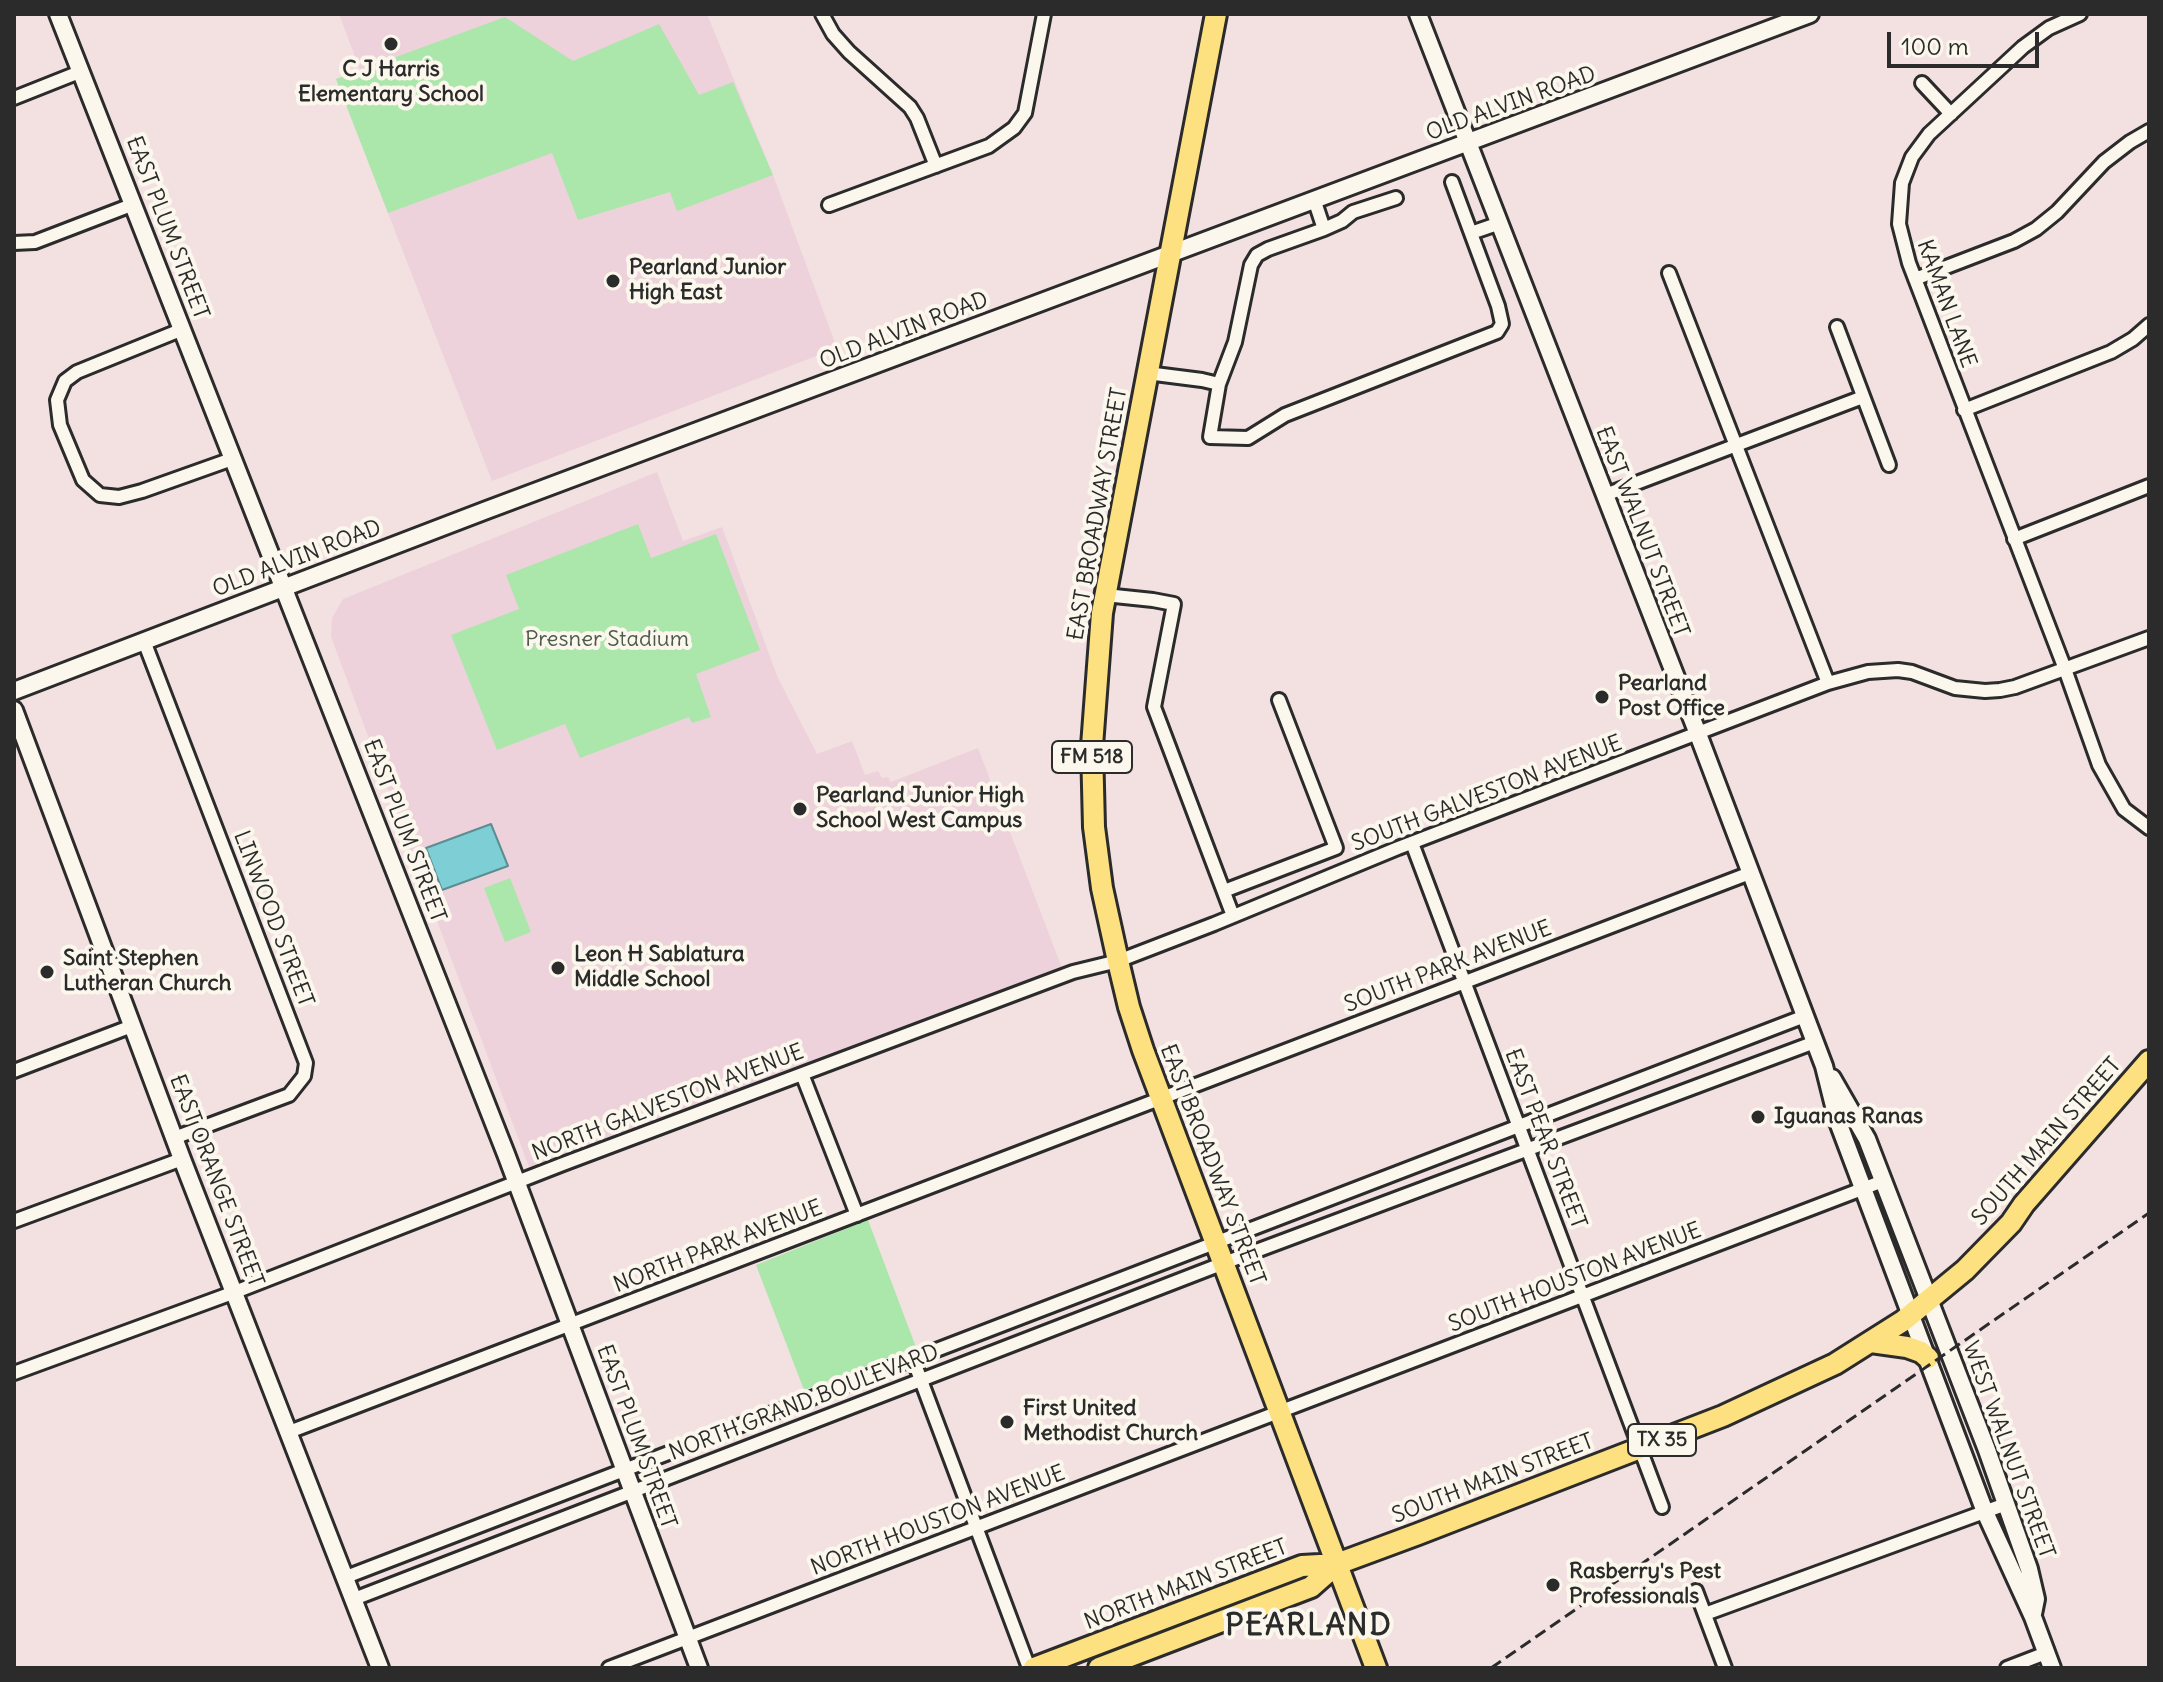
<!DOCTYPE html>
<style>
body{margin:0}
#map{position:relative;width:2163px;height:1682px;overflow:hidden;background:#f3e1e2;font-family:Delius,sans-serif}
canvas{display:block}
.frame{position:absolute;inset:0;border:16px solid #2b2b2b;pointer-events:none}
.scale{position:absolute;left:1887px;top:32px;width:152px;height:36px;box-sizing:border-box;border:4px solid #2b2b2b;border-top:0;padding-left:10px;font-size:24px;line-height:28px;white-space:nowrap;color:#2b2b2b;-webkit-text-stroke:6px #fbf7ec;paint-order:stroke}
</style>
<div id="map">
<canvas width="2163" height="1682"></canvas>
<div class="frame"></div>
<div class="scale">100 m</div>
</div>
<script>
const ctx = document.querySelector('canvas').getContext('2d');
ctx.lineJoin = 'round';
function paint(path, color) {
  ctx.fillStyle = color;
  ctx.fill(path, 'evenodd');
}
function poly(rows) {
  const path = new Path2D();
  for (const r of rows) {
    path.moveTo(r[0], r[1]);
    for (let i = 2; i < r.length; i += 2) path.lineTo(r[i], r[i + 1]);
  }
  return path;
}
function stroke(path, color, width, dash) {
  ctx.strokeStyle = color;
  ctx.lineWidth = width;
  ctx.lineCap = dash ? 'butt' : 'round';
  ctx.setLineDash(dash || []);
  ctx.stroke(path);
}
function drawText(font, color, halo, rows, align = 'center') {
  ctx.font = font + ' Delius,sans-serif';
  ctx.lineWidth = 8;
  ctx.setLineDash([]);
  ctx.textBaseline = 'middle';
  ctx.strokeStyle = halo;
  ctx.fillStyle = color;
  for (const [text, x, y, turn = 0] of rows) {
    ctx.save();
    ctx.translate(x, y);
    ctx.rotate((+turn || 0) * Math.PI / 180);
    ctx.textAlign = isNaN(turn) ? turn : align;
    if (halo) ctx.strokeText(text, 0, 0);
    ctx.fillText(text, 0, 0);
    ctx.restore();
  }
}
const built = poly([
 [339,14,707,14,773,175,837,348,492,481,336,79,360,70],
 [657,472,683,541,722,527,778,678,817,754,852,741,865,775,878,771,882,778,888,777,891,782,978,748,1062,968,529,1167,331,637,332,618,343,599]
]);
const green = poly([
 [505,17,573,61,659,24,699,95,733,82,773,175,677,211,670,192,578,220,552,153,388,213,336,79],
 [638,524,651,558,716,534,760,650,696,674,711,717,692,723,689,717,580,758,565,724,497,750,451,635,519,609,506,575],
 [510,878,531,932,505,942,484,888],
 [868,1220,916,1347,804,1390,756,1265]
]);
const water = poly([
 [491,824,508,866,442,890,426,848,491,824]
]);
const minor = poly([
 [822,14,833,34,849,52,910,107,917,118,936,166],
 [2080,14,2049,28,2023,47,1929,134,1912,157,1902,183,1899,224,1909,263,2065,669,2099,765,2124,809,2149,828],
 [1922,83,1951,114],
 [14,98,82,71],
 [829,205,989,146,1014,128,1025,113,1044,14],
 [1324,229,1342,221,1353,212,1396,198],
 [1471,233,1500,223],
 [14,243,35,242,134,204],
 [1669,273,1828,683],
 [1915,279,2014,241,2036,229,2057,212,2104,162,2130,142,2149,131],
 [1837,327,1889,465],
 [183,329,77,372,65,381,57,400,60,425,83,480,100,495,119,497,142,491,232,459],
 [1147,373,1202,380,1219,384,1210,437,1248,438,1285,415,1497,332,1502,324,1498,306,1452,182],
 [1219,384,1235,342,1251,265,1257,255,1268,249,1324,229,1314,199],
 [1964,410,2111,352,2133,339,2149,325],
 [1605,495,1863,397],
 [2014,539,2149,486],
 [1105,595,1153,600,1174,604,1154,707,1233,916],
 [144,641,306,1063,304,1076,289,1095,174,1138],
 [1412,843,1662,1507],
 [1224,891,1336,848,1279,700],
 [14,1071,132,1026],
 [802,1074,857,1215],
 [14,1221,182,1159],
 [913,1359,1029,1668],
 [14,1373,235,1292,563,1164,1073,972,1118,961,1214,924,1398,848,1828,683,1868,672,1898,670,1912,672,1955,688,1985,691,2000,690,2015,687,2149,638],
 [289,1432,1750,873],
 [346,1577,1805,1016],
 [1696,1591,1725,1668],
 [354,1599,1224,1263,1815,1042],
 [1705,1614,2006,1504],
 [609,1668,1883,1181],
 [2007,1668,2046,1653]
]);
const tertiary = poly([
 [58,14,506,1154,699,1668],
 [1418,14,1698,734,1824,1066,1838,1122,1985,1512,2033,1617,2052,1668],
 [14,691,484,511,1810,14],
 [14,710,182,1159,380,1668],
 [1832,1078,1867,1139,1987,1450,2029,1569,2036,1599,2033,1614]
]);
const primary = poly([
 [1216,14,1102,613,1092,746,1094,827,1102,888,1118,961,1129,1007,1143,1050,1376,1668],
 [1871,1342,1907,1347,1921,1352,1928,1358],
 [1034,1668,1302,1566,1337,1564,1418,1534,1723,1416,1835,1364,1903,1321,1965,1270,2011,1223,2024,1204,2149,1061],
 [1099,1668,1311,1587,1337,1564]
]);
const rail = poly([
 [1491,1668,2149,1213]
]);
const markers = [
 [391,44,8,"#2b2b2b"],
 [613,281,8,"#2b2b2b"],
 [1602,697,8,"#2b2b2b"],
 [800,809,8,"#2b2b2b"],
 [558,968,8,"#2b2b2b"],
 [47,972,8,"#2b2b2b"],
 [1758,1117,8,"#2b2b2b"],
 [1007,1422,8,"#2b2b2b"],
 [1553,1585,8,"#2b2b2b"]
];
const shields = [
 [1092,757,80],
 [1662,1440,68]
];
const shieldNames = [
 ["FM 518",1092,757],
 ["TX 35",1662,1440]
];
const poiNames = [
 ["C J Harris",391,70,"center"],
 ["Elementary School",391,95,"center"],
 ["Pearland Junior",629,268],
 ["High East",629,293],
 ["Pearland",1618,684],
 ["Post Office",1618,709],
 ["Pearland Junior High",816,796],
 ["School West Campus",816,821],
 ["Leon H Sablatura",574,955],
 ["Middle School",574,980],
 ["Saint Stephen",63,959],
 ["Lutheran Church",63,984],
 ["Iguanas Ranas",1774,1117],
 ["First United",1023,1409],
 ["Methodist Church",1023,1434],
 ["Rasberry's Pest",1569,1572],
 ["Professionals",1569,1597]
];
const streetNames = [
 ["OLD ALVIN ROAD",1511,104,-20],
 ["EAST PLUM STREET",167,228,69],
 ["KAMAN LANE",1946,304,70],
 ["OLD ALVIN ROAD",904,331,-21],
 ["EAST BROADWAY STREET",1098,514,-80],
 ["EAST WALNUT STREET",1642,532,69],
 ["OLD ALVIN ROAD",297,559,-21],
 ["SOUTH GALVESTON AVENUE",1487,794,-21],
 ["EAST PLUM STREET",404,831,69],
 ["LINWOOD STREET",273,919,69],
 ["SOUTH PARK AVENUE",1448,967,-21],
 ["NORTH GALVESTON AVENUE",668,1103,-21],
 ["EAST PEAR STREET",1545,1139,69],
 ["SOUTH MAIN STREET",2047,1142,-49],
 ["EAST BROADWAY STREET",1212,1165,69],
 ["EAST ORANGE STREET",216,1181,69],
 ["NORTH PARK AVENUE",718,1247,-21],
 ["SOUTH HOUSTON AVENUE",1575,1278,-21],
 ["NORTH GRAND BOULEVARD",804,1403,-21],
 ["EAST PLUM STREET",636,1437,70],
 ["WEST WALNUT STREET",2008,1450,70],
 ["SOUTH MAIN STREET",1493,1479,-21],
 ["NORTH HOUSTON AVENUE",938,1521,-21],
 ["NORTH MAIN STREET",1186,1585,-21]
];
const parkNames = [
 ["Presner Stadium",607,640]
];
const districtNames = [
 ["PEARLAND",1309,1626]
];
paint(built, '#eed2db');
paint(green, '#abe6ab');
paint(water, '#7dced5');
stroke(water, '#5c8d91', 2);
stroke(minor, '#2b2b2b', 18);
stroke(tertiary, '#2b2b2b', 22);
stroke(primary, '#2b2b2b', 26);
stroke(minor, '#fbf7ec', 12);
stroke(tertiary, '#fbf7ec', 16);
stroke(primary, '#fde080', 20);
stroke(rail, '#2b2b2b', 3, [12, 6]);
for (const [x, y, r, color] of markers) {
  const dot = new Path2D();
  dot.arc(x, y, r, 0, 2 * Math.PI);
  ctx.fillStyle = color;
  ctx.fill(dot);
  stroke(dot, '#fbf7ec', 3);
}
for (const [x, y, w] of shields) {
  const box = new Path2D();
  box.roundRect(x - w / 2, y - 16, w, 32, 6);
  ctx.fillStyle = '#fbf7ec';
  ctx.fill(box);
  stroke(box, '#2b2b2b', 2);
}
drawText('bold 20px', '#2b2b2b', null, shieldNames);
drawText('bold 22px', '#2b2b2b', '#fbf7ec', poiNames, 'left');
drawText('22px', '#2b2b2b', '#fbf7ec', streetNames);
drawText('22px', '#4b5a4b', '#fbf7ec', parkNames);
ctx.letterSpacing = '2px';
drawText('bold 30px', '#2b2b2b', '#fbf7ec', districtNames);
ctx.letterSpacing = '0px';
</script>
